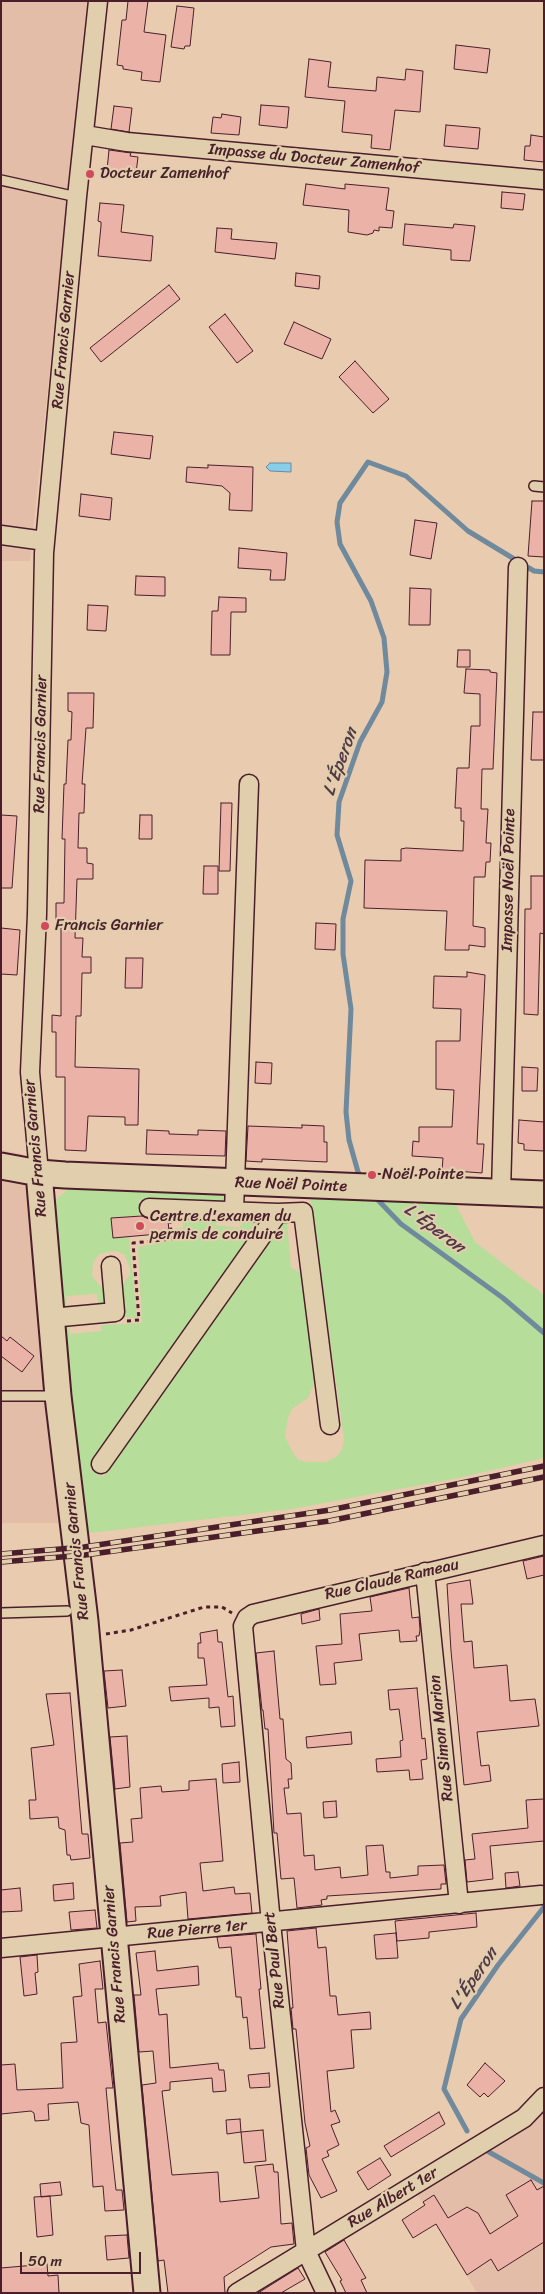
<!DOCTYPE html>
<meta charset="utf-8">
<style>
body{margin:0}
#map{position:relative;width:545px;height:2294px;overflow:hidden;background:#e9cbaf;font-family:Sriracha,sans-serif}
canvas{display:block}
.frame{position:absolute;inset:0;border:2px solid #4a1f2b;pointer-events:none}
.scale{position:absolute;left:20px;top:2252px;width:121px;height:22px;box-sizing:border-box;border:2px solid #4a1f2b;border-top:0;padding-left:6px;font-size:15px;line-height:18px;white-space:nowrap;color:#4a1f2b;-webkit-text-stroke:4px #e1ceac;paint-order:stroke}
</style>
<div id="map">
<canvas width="545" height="2294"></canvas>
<div class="frame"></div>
<div class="scale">50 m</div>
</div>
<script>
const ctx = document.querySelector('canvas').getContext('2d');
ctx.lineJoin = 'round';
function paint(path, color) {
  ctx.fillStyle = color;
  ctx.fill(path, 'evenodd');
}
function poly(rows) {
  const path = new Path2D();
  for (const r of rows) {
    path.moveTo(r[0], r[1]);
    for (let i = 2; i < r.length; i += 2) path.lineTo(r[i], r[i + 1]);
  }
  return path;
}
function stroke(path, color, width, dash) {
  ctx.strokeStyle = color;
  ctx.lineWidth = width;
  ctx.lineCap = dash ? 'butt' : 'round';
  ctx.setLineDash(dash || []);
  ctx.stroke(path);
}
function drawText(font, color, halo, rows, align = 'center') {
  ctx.font = font + ' Sriracha,sans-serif';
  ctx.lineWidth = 4.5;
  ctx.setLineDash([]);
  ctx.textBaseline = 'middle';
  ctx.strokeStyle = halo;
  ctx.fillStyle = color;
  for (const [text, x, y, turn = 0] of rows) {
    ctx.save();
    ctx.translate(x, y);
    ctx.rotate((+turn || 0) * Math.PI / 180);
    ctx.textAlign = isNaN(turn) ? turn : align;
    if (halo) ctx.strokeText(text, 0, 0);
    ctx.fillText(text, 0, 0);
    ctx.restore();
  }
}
const built = poly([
 [1,1,88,1,30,561,1,561],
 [1,1150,22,1154,63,1523,1,1523],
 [544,2100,544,2293,477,2293,416,2192,510,2137]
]);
const green = poly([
 [68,1189,223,1195,224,1201,139,1200,139,1216,111,1218,113,1238,129,1237,137,1318,120,1317,118,1290,130,1275,130,1269,125,1255,116,1251,99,1254,93,1263,92,1276,100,1286,106,1289,108,1306,99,1308,97,1294,66,1296,67,1308,60,1308,50,1205],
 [310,1198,455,1203,475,1242,544,1295,544,1458,458,1478,292,1509,82,1534,62,1326,69,1325,70,1334,102,1331,101,1325,142,1323,138,1247,177,1240,175,1228,183,1228,182,1213,217,1214,216,1225,240,1228,243,1215,265,1214,90,1469,103,1477,279,1225,287,1221,291,1268,302,1273,316,1379,308,1398,293,1408,288,1417,285,1437,294,1455,299,1460,306,1462,326,1462,336,1457,342,1450,344,1439]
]);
const water = poly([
 [270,463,291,463,291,472,270,471,266,467,270,463]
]);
const stream = poly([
 [362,1178,358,1172,349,1140,346,1112,351,1009,343,954,343,919,351,881,337,835,339,802,360,742,382,702,387,672,384,638,371,601,340,544,337,522,340,503,368,462,406,476,468,531,534,571,544,572],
 [374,1196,401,1224,503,1298,544,1333],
 [467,2131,444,2089,461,2019,498,1965,544,1907],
 [489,2152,544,2183]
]);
const building = poly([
 [128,1,148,1,144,32,166,35,160,82,141,80,142,72,123,69,123,66,117,65,122,20,126,20,128,1],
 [177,6,194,8,190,46,185,46,184,49,171,47,177,6],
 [456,45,490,49,487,73,454,69,456,45],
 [309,59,331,62,328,87,376,91,377,77,405,80,406,69,423,71,420,112,395,110,390,150,371,148,372,135,342,132,345,101,305,97,309,59],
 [261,105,289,107,287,128,259,125,261,105],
 [114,106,132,108,129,132,111,129,114,106],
 [222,114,241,117,239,135,211,133,213,117,221,118,222,114],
 [446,125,480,128,478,149,444,146,446,125],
 [531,135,544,137,544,162,524,160,525,146,530,146,531,135],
 [109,150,131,153,130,156,138,157,136,173,107,170,109,150],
 [306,184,345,189,345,184,389,188,386,210,394,211,392,228,379,227,379,231,374,230,373,233,367,235,348,232,349,210,303,205,306,184],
 [502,192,525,194,523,210,501,208,502,192],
 [100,203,124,205,121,232,153,236,151,261,98,256,101,226,101,222,98,221,100,203],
 [405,224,453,228,454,224,475,226,470,261,451,260,451,250,403,245,405,224],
 [217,228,232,229,231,239,277,243,275,259,215,252,217,228],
 [296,273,320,276,319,289,295,286,296,273],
 [169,285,180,299,101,362,90,348,169,285],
 [225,314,253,351,237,363,209,327,225,314],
 [294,322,331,339,322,359,284,344,294,322],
 [355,361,389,399,373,413,339,377,355,361],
 [114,432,153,436,150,459,111,454,114,432],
 [208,465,253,467,252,511,229,510,230,493,222,486,186,482,187,467,208,468,208,465],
 [81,494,112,498,110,520,79,516,81,494],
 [532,501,544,501,544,557,528,556,532,501],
 [415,520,437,523,431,559,410,555,415,520],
 [239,548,287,553,285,580,270,580,271,570,238,568,239,548],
 [136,576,165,577,165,596,135,595,136,576],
 [410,588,431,589,430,625,409,625,410,588],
 [219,597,246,598,246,612,231,612,230,655,211,655,212,611,218,611,219,597],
 [88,605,108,606,106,631,87,630,88,605],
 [458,650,470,650,470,667,457,667,458,650],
 [466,669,490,670,490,672,497,673,493,769,482,769,481,809,488,809,486,843,491,843,490,862,486,862,485,877,474,877,473,926,485,928,485,947,469,945,469,950,445,950,447,911,364,908,365,860,401,861,401,849,406,848,463,851,464,821,461,821,461,808,455,808,457,768,469,768,471,726,480,726,480,694,464,693,466,669],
 [68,693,94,693,93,728,86,728,82,784,85,784,84,813,79,813,78,848,87,848,87,863,93,864,93,879,77,879,75,938,83,938,82,957,91,957,91,973,82,973,81,1016,76,1016,75,1067,139,1069,138,1125,125,1125,125,1117,88,1116,86,1151,65,1150,65,1077,56,1077,56,1032,52,1032,52,1015,61,1016,61,923,56,923,56,903,64,903,65,839,62,839,64,784,66,784,68,740,71,740,72,712,68,711,68,693],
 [533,712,544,712,544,760,531,760,533,712],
 [221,803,232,803,230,871,219,871,221,803],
 [1,815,17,816,12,888,1,888,1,815],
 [140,815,152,815,152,839,139,839,140,815],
 [204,866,218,866,218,894,203,894,204,866],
 [531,876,544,876,544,934,540,933,538,1015,524,1014,525,909,531,909,531,876],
 [316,923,336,924,335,950,315,949,316,923],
 [1,928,20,930,17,975,1,974,1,928],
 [126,958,143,958,142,988,125,988,126,958],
 [467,972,485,975,477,1144,484,1144,482,1173,442,1170,443,1158,412,1156,413,1141,419,1142,419,1127,452,1127,454,1090,436,1089,436,1041,460,1041,461,1009,433,1008,434,976,467,977,467,972],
 [256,1062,272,1063,271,1084,255,1083,256,1062],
 [522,1067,538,1068,537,1091,522,1091,522,1067],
 [519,1120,544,1122,544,1151,524,1150,524,1144,518,1143,519,1120],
 [302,1125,324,1126,324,1142,327,1142,327,1162,262,1159,262,1162,246,1161,248,1126,302,1128,302,1125],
 [147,1130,169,1131,169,1134,198,1135,198,1130,226,1131,225,1156,146,1154,147,1130],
 [142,1216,149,1219,168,1219,169,1233,113,1238,111,1218,142,1216],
 [1,1336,7,1341,10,1337,34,1356,22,1372,1,1356,1,1336],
 [544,1556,544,1575,527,1579,523,1561,544,1556],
 [470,1580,473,1604,461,1604,464,1642,472,1641,474,1668,507,1665,510,1701,535,1699,539,1726,477,1732,481,1766,489,1765,491,1781,464,1785,451,1651,447,1584,470,1580],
 [409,1588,412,1618,419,1617,420,1630,419,1636,416,1636,417,1641,400,1642,399,1630,359,1634,362,1660,334,1663,336,1684,320,1685,316,1646,342,1644,340,1614,372,1611,370,1597,409,1588],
 [319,1609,320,1620,302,1624,301,1614,319,1609],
 [217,1630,218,1642,222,1642,228,1697,233,1696,235,1726,221,1727,219,1707,209,1708,209,1698,171,1701,169,1687,207,1685,204,1658,198,1658,198,1643,201,1643,200,1633,217,1630],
 [274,1651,280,1719,283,1719,286,1759,291,1763,292,1779,288,1779,289,1788,284,1788,287,1814,301,1813,304,1856,314,1855,315,1870,340,1867,341,1878,368,1875,366,1846,383,1845,386,1872,390,1872,390,1878,418,1875,418,1866,444,1865,446,1884,441,1884,441,1889,327,1896,327,1899,321,1900,322,1905,297,1908,294,1878,281,1879,277,1833,274,1833,268,1729,265,1729,263,1710,262,1710,256,1653,274,1651],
 [122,1670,126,1706,108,1708,104,1671,122,1670],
 [417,1688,422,1739,425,1738,427,1759,421,1760,423,1779,410,1780,409,1770,377,1772,376,1759,401,1757,400,1741,403,1740,399,1709,390,1710,388,1690,417,1688],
 [70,1693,82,1834,88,1834,90,1858,71,1860,70,1855,67,1855,65,1830,59,1828,58,1817,30,1819,29,1800,36,1800,31,1748,54,1745,46,1694,70,1693],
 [351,1732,352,1744,307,1748,306,1737,351,1732],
 [127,1736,130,1787,115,1789,110,1737,127,1736],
 [239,1762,240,1782,223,1783,222,1764,239,1762],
 [216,1779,223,1861,200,1863,203,1891,234,1887,235,1894,250,1893,252,1913,188,1919,186,1892,160,1896,161,1906,135,1907,136,1921,127,1922,120,1843,133,1842,131,1819,142,1818,140,1788,161,1786,162,1792,189,1790,189,1781,216,1779],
 [544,1799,544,1841,490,1846,493,1879,467,1882,465,1860,475,1859,472,1834,528,1828,526,1800,544,1799],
 [336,1801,337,1817,324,1818,323,1802,336,1801],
 [518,1872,520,1886,506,1888,505,1873,518,1872],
 [73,1883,74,1899,54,1901,53,1885,73,1883],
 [20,1888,22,1911,1,1912,1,1890,20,1888],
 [95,1910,97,1928,71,1930,69,1912,95,1910],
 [476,1913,477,1927,429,1932,429,1938,397,1941,395,1921,476,1913],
 [316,1928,318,1948,326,1947,330,1996,336,1996,338,2015,370,2012,371,2029,351,2030,354,2068,327,2071,331,2112,335,2110,340,2122,331,2125,339,2145,327,2151,329,2156,322,2159,337,2191,321,2198,309,2175,306,2148,310,2146,305,2123,296,2029,293,2029,291,2008,293,2008,287,1931,316,1928],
 [396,1933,398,1958,376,1959,374,1935,396,1933],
 [256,1934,261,1989,259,1989,265,2048,250,2049,247,2017,243,2018,241,1997,236,1997,231,1947,219,1948,217,1937,256,1934],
 [155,1951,157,1971,198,1966,199,1985,156,1989,159,2015,167,2014,170,2068,218,2063,219,2070,224,2070,226,2091,213,2092,212,2078,170,2082,170,2090,162,2091,172,2175,218,2172,220,2202,259,2198,255,2166,273,2164,274,2172,278,2172,281,2224,292,2223,294,2244,271,2247,224,2277,225,2293,168,2293,164,2260,158,2261,142,2085,156,2083,153,2051,139,2052,134,1995,141,1995,136,1953,155,1951],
 [37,1955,38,1972,35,1973,37,1994,24,1996,20,1957,37,1955],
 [100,1961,103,1989,95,1989,98,2023,106,2022,113,2088,106,2088,111,2144,116,2190,122,2190,124,2210,105,2211,103,2186,93,2187,89,2125,81,2123,78,2102,48,2104,49,2120,35,2121,34,2113,31,2111,1,2114,1,2065,15,2064,17,2090,63,2088,61,2043,77,2042,73,1997,82,1996,79,1964,100,1961],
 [485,2063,505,2081,488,2097,484,2093,480,2097,467,2085,485,2063],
 [269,2073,270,2087,250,2088,248,2075,269,2073],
 [439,2112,445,2124,391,2157,384,2146,439,2112],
 [240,2119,241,2132,227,2134,226,2120,240,2119],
 [263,2130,266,2161,244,2163,241,2132,263,2130],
 [380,2158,391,2175,368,2190,357,2172,380,2158],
 [531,2180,537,2190,544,2186,544,2242,498,2271,491,2259,467,2275,436,2224,413,2238,402,2220,425,2205,423,2202,434,2195,448,2218,467,2207,478,2213,490,2234,518,2216,506,2195,531,2180],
 [60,2182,62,2195,41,2197,40,2184,60,2182],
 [50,2196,53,2235,37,2237,34,2197,50,2196],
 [127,2235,129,2258,107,2260,105,2236,127,2235],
 [344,2240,366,2278,361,2280,367,2293,346,2293,340,2281,342,2280,325,2252,344,2240],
 [47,2264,48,2276,58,2275,59,2293,1,2293,1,2268,47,2264],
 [298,2268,305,2279,281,2293,258,2293,298,2268]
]);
const path = poly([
 [127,1321,139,1320,133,1243,172,1239,170,1223],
 [106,1634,131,1630,204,1607,222,1607,232,1613]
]);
const lane = poly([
 [1,180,77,197],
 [534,486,544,487],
 [1,1396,58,1396],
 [1,1613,67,1611]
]);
const street = poly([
 [85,135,127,142,544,180],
 [1,535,45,541],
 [39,1173,30,1072,37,914,44,553,77,197,98,1],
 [501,1192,518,567],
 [149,1208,278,1213],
 [234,1211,249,784],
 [51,1318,115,1312,111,1266],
 [101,1464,278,1213,303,1212,330,1425],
 [425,1572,459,1904],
 [1,1948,541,1895],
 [237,2293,524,2118,544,2097],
 [326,2293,306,2251,271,1923,243,1626,247,1618,253,1614,544,1545]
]);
const secondary = poly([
 [1,1166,39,1173,65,1175,544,1194],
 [39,1173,58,1396,85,1621,147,2293]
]);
const rail = poly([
 [1,1554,84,1547,330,1510,544,1466],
 [1,1562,85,1555,329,1521,544,1477]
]);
const markers = [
 [90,174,5,"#d1495b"],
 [45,926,5,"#d1495b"],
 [372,1175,5,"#d1495b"],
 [140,1226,5,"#d1495b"]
];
const streetNames = [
 ["Impasse du Docteur Zamenhof",314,159,5],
 ["Rue Francis Garnier",64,340,-85],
 ["Rue Francis Garnier",41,744,-89],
 ["Impasse Noël Pointe",509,880,-89],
 ["Rue Francis Garnier",36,1148,-95],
 ["Rue Noël Pointe",291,1185,2],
 ["Rue Francis Garnier",77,1551,-96],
 ["Rue Claude Rameau",392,1580,-13],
 ["Rue Simon Marion",442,1738,-96],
 ["Rue Pierre 1er",197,1930,-5],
 ["Rue Francis Garnier",115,1954,-95],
 ["Rue Paul Bert",275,1960,-96],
 ["Rue Albert 1er",393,2198,-31]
];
const poiNames = [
 ["Docteur Zamenhof",100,174],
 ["Francis Garnier",55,926],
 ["Noël Pointe",382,1175],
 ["Centre d'examen du",150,1217],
 ["permis de conduire",150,1235]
];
const waterNames = [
 ["L'Éperon",341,762,-70],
 ["L'Éperon",434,1229,37],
 ["L'Éperon",474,1979,-55]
];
paint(built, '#e4bda8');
paint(green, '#b6dd99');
paint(water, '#87cfe9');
stroke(water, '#6f899d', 1);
stroke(stream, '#6f899d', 5);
paint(building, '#ebb3a7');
stroke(building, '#4a1f2b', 1);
stroke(lane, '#4a1f2b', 12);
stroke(street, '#4a1f2b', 21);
stroke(secondary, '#4a1f2b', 29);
stroke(path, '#4a1f2b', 3, [4, 4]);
stroke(lane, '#e1ceac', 9);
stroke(street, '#e1ceac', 18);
stroke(secondary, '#e1ceac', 25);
stroke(rail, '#4a1f2b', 5.5);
stroke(rail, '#e1ceac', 4, [11]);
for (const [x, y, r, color] of markers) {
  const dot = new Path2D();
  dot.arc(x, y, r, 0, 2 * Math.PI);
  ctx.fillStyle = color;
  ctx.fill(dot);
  stroke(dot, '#e1ceac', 2);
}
drawText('16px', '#4a1f2b', '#e1ceac', streetNames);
drawText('16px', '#4a1f2b', '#e1ceac', poiNames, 'left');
drawText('italic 18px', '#533948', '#e1ceac', waterNames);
</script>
